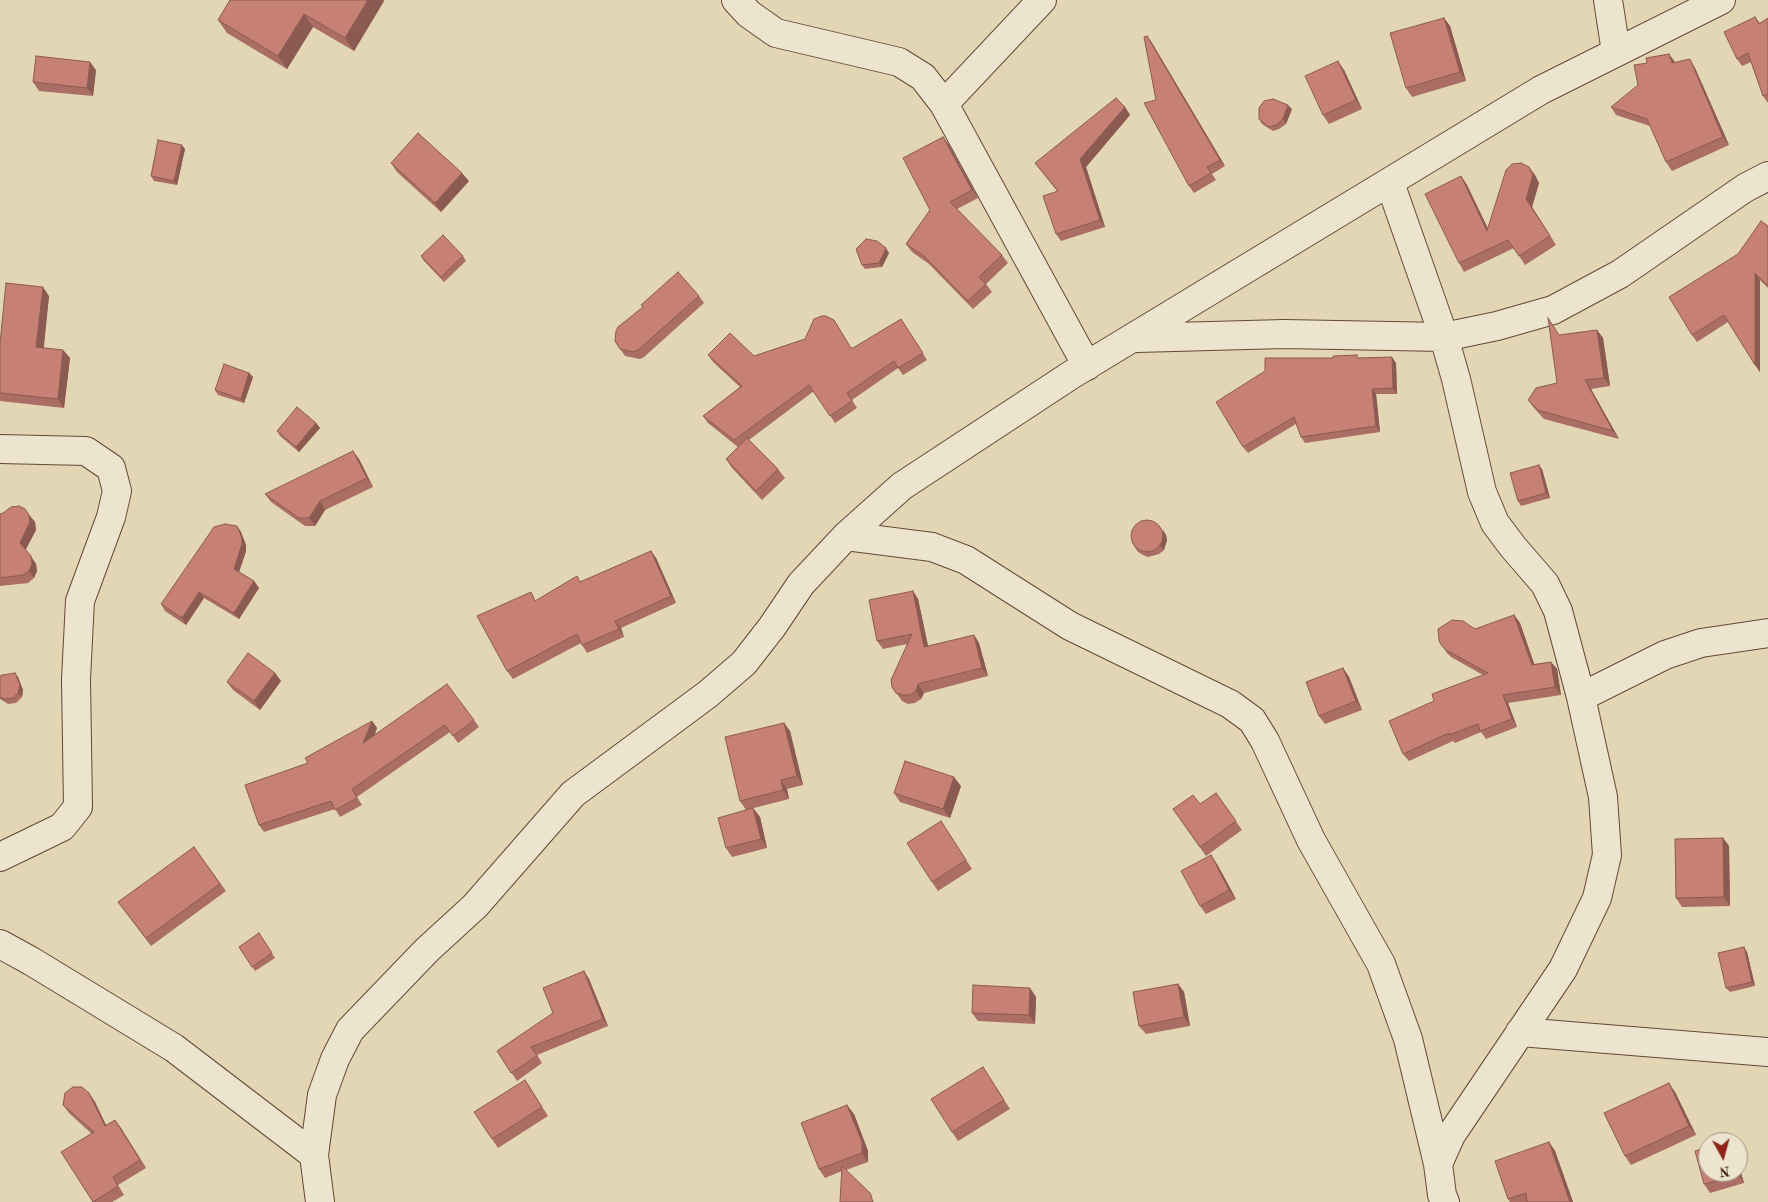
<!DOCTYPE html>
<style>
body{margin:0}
#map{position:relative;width:1768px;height:1202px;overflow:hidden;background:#e2d6b5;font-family:"Old Standard TT",serif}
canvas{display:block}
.north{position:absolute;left:1698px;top:1132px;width:50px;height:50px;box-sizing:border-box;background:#ece4cf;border:1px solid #a59381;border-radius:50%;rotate:173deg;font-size:14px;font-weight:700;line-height:20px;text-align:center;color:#3a1a0b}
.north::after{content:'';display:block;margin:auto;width:18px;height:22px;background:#8f2418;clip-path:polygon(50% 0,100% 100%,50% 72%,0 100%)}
</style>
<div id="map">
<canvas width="1768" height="1202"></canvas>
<div class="north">N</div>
</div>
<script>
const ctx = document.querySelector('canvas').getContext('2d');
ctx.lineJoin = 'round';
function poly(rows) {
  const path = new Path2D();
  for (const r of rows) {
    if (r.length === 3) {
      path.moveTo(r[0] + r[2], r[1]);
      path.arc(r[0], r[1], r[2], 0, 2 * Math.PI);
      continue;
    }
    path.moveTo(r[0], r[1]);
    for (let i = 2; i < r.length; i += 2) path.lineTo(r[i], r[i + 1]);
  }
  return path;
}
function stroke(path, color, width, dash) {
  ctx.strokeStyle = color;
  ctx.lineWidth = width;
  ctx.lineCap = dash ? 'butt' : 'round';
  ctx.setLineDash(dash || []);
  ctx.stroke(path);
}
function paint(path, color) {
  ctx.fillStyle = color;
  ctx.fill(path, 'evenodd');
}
const street = poly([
 [736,0,749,14,776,33,899,62,923,77,944,104,1087,366],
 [1608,0,1616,52],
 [944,104,1042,0],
 [1390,183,1444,337,1456,379,1482,492,1495,523,1513,547,1545,584,1558,611,1581,697,1603,797,1607,855,1597,898,1563,969,1451,1135,1438,1164],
 [1137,338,1284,334,1444,337,1497,326,1553,310,1620,274,1745,188,1768,176],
 [0,449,86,451,111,468,117,491,111,517,80,601,76,679,78,807,62,827,0,857],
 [846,536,932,547,966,560,1070,626,1230,704,1252,720,1265,741,1311,840,1381,964,1408,1039,1438,1164,1442,1195,1445,1202],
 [1581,697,1665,655,1701,643,1768,633],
 [0,944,31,961,174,1048,314,1155],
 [1520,1032,1768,1052],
 [320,1202,314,1155,322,1095,335,1059,350,1030,427,950,475,906,573,794,708,694,744,663,772,627,801,584,846,536,902,486,1071,375,1541,90,1721,0]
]);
const wall = poly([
 [230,0,383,0,384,1,354,51,313,27,287,69,227,33,218,20],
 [1755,17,1760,23,1768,18,1768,103,1763,96,1751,62,1742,66,1737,59],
 [1444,18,1450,26,1466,81,1412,97,1406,88],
 [1147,36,1152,43,1225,166,1212,174,1216,180,1194,193,1189,186,1156,100],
 [1675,62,1695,68,1729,145,1672,171,1666,162,1650,126,1616,115,1611,107],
 [96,70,93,96,39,91,33,82],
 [1344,70,1362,109,1329,124,1323,115],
 [1125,107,1130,115,1086,167,1105,227,1061,241,1056,234,1057,191,1035,163],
 [1292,109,1286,124,1279,129,1273,131,1262,124,1259,119],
 [943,137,949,145,978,198,957,209,1002,255,1008,263,986,284,992,292,973,309,929,264,912,252,906,244,930,210],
 [185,149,177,185,154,181,151,176],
 [391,163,469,181,441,212,397,172],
 [1535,175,1539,183,1532,207,1556,245,1525,265,1514,248,1464,272,1459,263,1461,176,1467,185,1488,229],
 [1768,226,1768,288,1760,280,1760,372,1728,322,1697,342,1692,335,1738,254],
 [889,253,882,267,865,269,862,265],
 [421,256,463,256,466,261,444,282,424,261],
 [49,296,43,348,63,350,70,358,64,408,0,401,0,343],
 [699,296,704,303,644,357,640,359,625,356,615,341],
 [901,319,927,360,903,375,898,368,852,400,857,408,835,423,814,391,749,440,778,469,785,478,762,500,732,468,726,459,738,447,708,423,703,416,740,387,713,362,708,355,754,356,805,339,834,320,851,348,853,348],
 [1597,330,1603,338,1610,386,1591,389,1619,439,1544,419,1534,408,1528,400,1557,383,1559,335],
 [1359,358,1396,363,1397,394,1376,394,1380,432,1305,443,1301,437,1296,424,1248,453,1243,447],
 [249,373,253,377,244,403,218,395,215,390],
 [316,423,320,428,299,452,280,436,277,431],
 [359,459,373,487,325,510,315,526,305,526,271,502,265,494],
 [1542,469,1550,498,1521,506,1518,501],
 [0,514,29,515,35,522,36,530,25,550,36,564,37,571,34,578,28,583,0,586],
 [237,526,241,532,246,545,246,551,239,572,254,581,259,588,239,619,204,598,186,625,165,611,161,604],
 [1166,535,1167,540,1164,550,1159,554,1148,557,1143,555,1138,552,1132,543],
 [651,551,656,558,676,603,621,628,624,637,587,653,581,643,513,679,507,671,537,601,581,582],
 [913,591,918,599,928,646,974,635,979,643,988,676,924,693,921,699,915,703,908,704,902,701,892,687,907,644,883,649,877,641],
 [1514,615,1520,623,1534,664,1551,662,1557,669,1561,695,1508,703,1517,727,1486,739,1481,732,1455,743,1453,741,1409,761,1403,754,1434,701,1483,675,1451,657,1447,653,1442,646,1475,629],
 [1343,668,1349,677,1362,710,1325,724,1319,716],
 [275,673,281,681,260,710,233,690,227,682],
 [0,676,18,677,23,690,22,697,16,703,8,704,0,699],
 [474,720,479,727,458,743,450,732,357,797,362,805,340,817,335,809,264,832,259,825,308,763,372,721,377,728,375,734],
 [784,723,790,731,803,785,787,789,789,799,746,810,740,801],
 [961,786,950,818,900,802,894,793],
 [1216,793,1242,830,1206,856,1173,809,1200,804],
 [753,808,760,817,767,848,732,857,726,848],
 [947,830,972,869,938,891,932,882],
 [1723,838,1729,846,1730,906,1682,907,1676,898],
 [194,847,226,891,151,946,118,902],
 [1217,864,1236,899,1206,914,1200,906],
 [259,933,275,958,255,971,239,947],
 [1747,952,1755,986,1730,992,1726,988],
 [584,971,589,979,608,1026,537,1055,542,1063,517,1081,497,1051,553,1013],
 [1178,984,1184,992,1190,1026,1146,1034,1139,1026],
 [1030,988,1036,997,1035,1024,978,1021,972,1013],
 [983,1067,1010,1109,958,1141,952,1132],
 [525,1080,548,1116,498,1148,492,1139],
 [1675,1092,1696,1135,1631,1165,1625,1156],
 [89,1093,95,1102,106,1125,115,1120,146,1168,118,1185,124,1195,112,1202,92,1202,92,1134,69,1113,63,1105],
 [854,1114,868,1151,868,1162,846,1170,870,1193,873,1197,842,1171,825,1178,819,1169],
 [1549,1142,1555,1151,1573,1202,1510,1202,1508,1199],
 [1738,1163,1744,1183,1710,1193,1704,1184,1738,1172]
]);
const shadedWall = poly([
 [368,0,383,0,384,1,354,51,345,38],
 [304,14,313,27,287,69,278,56],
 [1444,18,1450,26,1466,81,1460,72],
 [1147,36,1152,43,1225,166,1220,160],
 [1669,54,1675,62,1672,63],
 [1690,59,1695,68,1729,145,1723,137],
 [1338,61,1344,70,1362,109,1356,100],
 [90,62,96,70,93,96,87,88],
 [1288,105,1292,109,1286,124,1283,119],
 [1125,107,1130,115,1086,167,1105,227,1100,220,1080,159],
 [943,137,949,145,978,198,972,190],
 [182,145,185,149,177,185,174,181],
 [1529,167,1535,175,1539,183,1532,207,1556,245,1526,199],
 [462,173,469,181,441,212,435,203],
 [1461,176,1467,185,1493,239,1487,231],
 [886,248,889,253,882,267,879,263],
 [1755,273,1760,280,1760,372,1755,365],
 [43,287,49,296,43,356,36,347],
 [1597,330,1603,338,1610,386,1604,378],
 [63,350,70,358,64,408,58,399],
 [1392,357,1396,363,1397,394,1393,388],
 [249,373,253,377,244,403,241,399],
 [1585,380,1591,389,1619,439,1613,431],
 [1372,389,1376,394,1380,432,1376,426],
 [316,423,320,428,299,452,296,447],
 [353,451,359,459,373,487,367,478],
 [1539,465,1542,469,1550,498,1546,493],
 [320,501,325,510,315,526,309,518],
 [29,515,35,522,36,530,25,551,20,543],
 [237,526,241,532,246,545,246,551,238,575,234,569],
 [1163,530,1166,535,1167,540,1164,550,1160,546],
 [651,551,656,558,676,603,671,596],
 [31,556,36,564,37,571,34,578,29,571],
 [254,581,259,588,239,619,234,613],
 [913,591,918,599,930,655,924,647],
 [199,592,204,598,186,625,182,618],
 [1514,615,1520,623,1537,672,1532,665],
 [615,621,621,628,624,637,619,629],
 [974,635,979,643,988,676,982,668],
 [1551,662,1557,669,1561,695,1555,687],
 [1343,668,1349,677,1362,710,1356,701],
 [15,673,18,677,23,690,22,697,18,693],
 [275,673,281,681,260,710,254,701],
 [918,684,924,693,921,699,916,691],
 [1503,695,1508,703,1517,727,1512,719],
 [372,721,377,728,368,750,363,743],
 [784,723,790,731,803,785,797,776],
 [954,777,961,786,950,818,943,809],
 [781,780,787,789,789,799,783,790],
 [753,808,760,817,767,848,761,839],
 [1723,838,1729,846,1730,906,1724,897],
 [1211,855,1217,864,1236,899,1229,890],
 [1744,947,1747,952,1755,986,1752,982],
 [584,971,589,979,608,1026,603,1019],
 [1178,984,1184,992,1190,1026,1184,1017],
 [1030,988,1036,997,1035,1024,1029,1015],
 [1669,1083,1675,1092,1696,1135,1689,1126],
 [89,1093,95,1102,110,1134,105,1126],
 [847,1105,854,1114,868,1151,868,1162,862,1153],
 [115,1120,121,1128,146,1168,140,1160],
 [1549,1142,1555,1151,1573,1202,1570,1202],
 [1738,1163,1744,1183,1738,1175,1737,1172,1738,1172]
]);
const building = poly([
 [230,0,368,0,345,38,304,14,278,56,218,20,230,0],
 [1755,17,1759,24,1768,18,1768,94,1763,96,1748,53,1737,59,1724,32,1755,17],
 [1444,18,1460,72,1406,88,1390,33,1444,18],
 [1147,36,1220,160,1207,167,1211,173,1189,186,1144,103,1156,100,1144,37,1147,36],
 [1669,54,1672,63,1690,59,1723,137,1666,162,1647,119,1611,107,1638,85,1634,65,1647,63,1646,58,1669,54],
 [36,56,90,62,87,88,33,82,36,56],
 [1338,61,1356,100,1323,115,1305,76,1338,61],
 [1116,98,1125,107,1080,159,1100,220,1056,234,1043,196,1058,191,1035,163,1116,98],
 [1273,99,1288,105,1283,119,1276,125,1269,127,1259,119,1259,108,1264,101,1273,99],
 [418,133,462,173,435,203,391,163,418,133],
 [943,137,972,190,950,202,1002,255,979,277,986,284,968,301,924,256,906,244,930,210,903,158,943,137],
 [158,140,182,145,174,181,151,176,158,140],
 [1521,163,1529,167,1533,175,1526,199,1550,236,1519,256,1508,240,1459,263,1425,194,1461,176,1487,231,1506,170,1512,164,1521,163],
 [1761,221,1768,226,1768,286,1755,273,1755,365,1724,315,1692,335,1669,297,1738,254,1761,221],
 [443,235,463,256,441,277,421,256,443,235],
 [866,239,877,241,886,248,879,263,862,265,856,249,866,239],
 [678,272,699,296,638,350,634,352,620,349,615,341,616,331,618,327,643,307,641,305,678,272],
 [6,283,43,287,36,347,63,350,58,399,0,393,0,343,6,283],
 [822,316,826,316,834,320,851,348,853,348,901,319,923,353,898,368,894,361,847,393,852,401,830,416,809,385,734,440,703,416,742,386,708,355,730,333,754,356,805,339,814,319,822,316],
 [1548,318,1559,335,1597,330,1604,378,1585,380,1613,431,1538,410,1528,400,1536,388,1557,383,1548,318],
 [1357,355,1357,358,1392,357,1393,388,1372,389,1376,426,1301,437,1294,417,1243,447,1216,402,1265,371,1265,358,1333,358,1333,356,1357,355],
 [224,364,249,373,241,399,215,390,224,364],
 [297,407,316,423,296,447,277,431,297,407],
 [747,438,778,469,756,491,726,459,747,438],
 [353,451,367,478,320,501,309,518,299,518,265,494,353,451],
 [1539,465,1546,493,1518,501,1510,473,1539,465],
 [19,506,25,509,29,515,30,522,20,543,31,556,32,564,29,571,23,575,0,578,0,514,3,513,11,507,19,506],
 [1147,536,16],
 [225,524,237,526,242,538,242,544,234,569,254,581,234,613,199,592,182,618,161,604,214,527,225,524],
 [651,551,671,596,615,621,619,629,582,645,577,634,507,671,477,616,531,592,535,601,577,576,580,582,651,551],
 [913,591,924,647,974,635,982,668,918,684,916,691,910,695,903,695,896,693,892,687,891,680,912,634,877,641,869,600,913,591],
 [1514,615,1532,665,1551,662,1555,687,1503,695,1512,719,1480,731,1478,724,1449,735,1449,733,1403,754,1389,721,1434,701,1432,694,1488,673,1446,650,1442,646,1439,641,1438,629,1452,620,1463,621,1475,629,1514,615],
 [248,653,275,673,254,701,227,682,248,653],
 [1343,668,1356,701,1319,716,1306,682,1343,668],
 [15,673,20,685,18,693,13,698,5,699,0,697,0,676,2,675,15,673],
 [447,684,474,720,453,736,445,725,352,789,357,798,335,810,331,801,259,825,245,785,308,763,305,758,372,721,363,743,447,684],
 [784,723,797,776,781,780,783,790,740,801,725,737,784,723],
 [905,761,954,777,943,809,894,793,905,761],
 [1216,793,1236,821,1200,847,1173,809,1193,795,1200,804,1216,793],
 [753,808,761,839,726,848,718,818,753,808],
 [941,821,966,860,932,882,907,843,941,821],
 [1723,838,1724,897,1676,898,1675,839,1723,838],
 [194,847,220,884,146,938,118,902,194,847],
 [1211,855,1229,890,1200,906,1181,871,1211,855],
 [259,933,272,953,252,967,239,947,259,933],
 [1744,947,1752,982,1726,988,1718,953,1744,947],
 [584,971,603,1019,531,1047,537,1056,511,1073,497,1051,553,1013,543,988,584,971],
 [1178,984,1184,1017,1139,1026,1133,992,1178,984],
 [973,985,1030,988,1029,1015,972,1013,973,985],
 [983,1067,1004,1100,952,1132,931,1099,983,1067],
 [525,1080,542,1107,492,1139,474,1112,525,1080],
 [1669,1083,1689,1126,1625,1156,1604,1113,1669,1083],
 [73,1087,82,1087,89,1093,105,1126,115,1120,140,1160,113,1177,118,1186,93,1202,61,1152,94,1132,63,1105,65,1093,73,1087],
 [847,1105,862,1142,862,1153,819,1169,801,1123,847,1105],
 [1549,1142,1570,1202,1527,1202,1526,1193,1508,1199,1495,1161,1549,1142],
 [1708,1147,1708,1172,1737,1172,1738,1175,1704,1184,1695,1151,1708,1147],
 [842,1166,870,1193,873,1202,840,1202,842,1166]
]);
stroke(street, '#644936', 30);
stroke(street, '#ece4cf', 28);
paint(wall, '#ab6e64');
paint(shadedWall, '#8b5a51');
paint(building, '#c78074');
stroke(building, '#8b5a51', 1);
</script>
